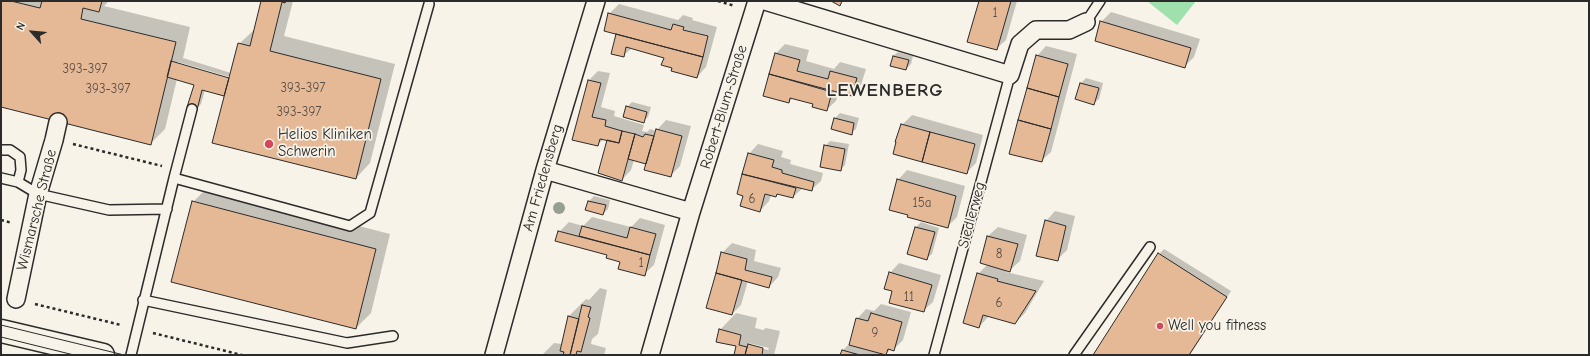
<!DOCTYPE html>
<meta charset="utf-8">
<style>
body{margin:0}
#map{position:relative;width:1590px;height:356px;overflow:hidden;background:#f7f3e8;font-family:"Comic Neue",sans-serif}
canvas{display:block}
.frame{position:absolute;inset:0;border:2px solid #2b2b2b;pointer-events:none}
.north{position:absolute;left:12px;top:12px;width:40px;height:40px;-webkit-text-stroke:3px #f7f3e8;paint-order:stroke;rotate:297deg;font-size:11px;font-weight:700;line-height:16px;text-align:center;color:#2b2b2b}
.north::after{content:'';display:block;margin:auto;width:14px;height:18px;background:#2b2b2b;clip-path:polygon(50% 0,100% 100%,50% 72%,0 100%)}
</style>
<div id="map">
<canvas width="1590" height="356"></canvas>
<div class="frame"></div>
<div class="north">N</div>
</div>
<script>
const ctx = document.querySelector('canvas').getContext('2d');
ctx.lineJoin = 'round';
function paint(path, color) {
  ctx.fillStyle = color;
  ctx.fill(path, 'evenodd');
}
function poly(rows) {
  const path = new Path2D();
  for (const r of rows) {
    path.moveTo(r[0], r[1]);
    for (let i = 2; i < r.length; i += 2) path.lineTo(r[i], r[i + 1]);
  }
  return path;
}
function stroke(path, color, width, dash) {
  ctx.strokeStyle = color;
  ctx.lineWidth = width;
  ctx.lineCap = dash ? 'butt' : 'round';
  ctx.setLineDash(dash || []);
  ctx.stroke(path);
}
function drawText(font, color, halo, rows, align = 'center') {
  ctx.font = font + ' "Comic Neue",sans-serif';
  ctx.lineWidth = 3.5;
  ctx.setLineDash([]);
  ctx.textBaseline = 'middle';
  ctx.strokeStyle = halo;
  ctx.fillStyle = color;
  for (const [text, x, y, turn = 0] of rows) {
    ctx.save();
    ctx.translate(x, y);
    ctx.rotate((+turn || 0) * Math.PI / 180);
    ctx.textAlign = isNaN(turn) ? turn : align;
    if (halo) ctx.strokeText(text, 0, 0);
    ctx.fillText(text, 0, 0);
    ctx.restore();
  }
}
const green = poly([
 [1147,1,1196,1,1177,25]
]);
const shadow = poly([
 [1,1,109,1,104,6,190,27,183,58,231,73,239,44,255,29,262,1,293,1,284,36,395,64,370,163,356,178,226,96,205,90,201,104,196,109,195,84,177,79,165,129,150,144,1,106],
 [178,62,230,77,230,79,177,64],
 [980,1,1017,1,1006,40,996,49],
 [619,4,678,20,683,15,693,18,692,20,717,27,706,67,697,77,674,67,665,57,632,48,623,56,617,34,609,14],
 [1111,12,1200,39,1194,57,1184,67,1101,22],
 [785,44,809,50,806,61,834,69,840,62,866,69,861,85,852,95,839,91,836,101,826,110,815,103,793,98,789,102,764,96,776,53],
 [1046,46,1077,54,1051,152,1041,161,1037,56],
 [898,52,913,56,911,64,906,69,893,56],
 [598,71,610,73,601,107,615,111,614,116,644,125,642,131,647,132,650,129,656,131,666,120,691,126,680,166,670,176,647,164,634,160,631,170,622,180,608,139,604,139,597,145,573,139,589,80],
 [1086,78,1103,83,1099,99,1094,103,1077,99,1081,83],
 [632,102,651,107,648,117,643,121,627,107],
 [840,113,859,118,856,129,851,133,835,118],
 [912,115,983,135,976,163,966,173,902,125],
 [830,141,849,144,845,165,840,170,825,146],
 [758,144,783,151,781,157,791,160,790,164,823,173,821,181,811,190,803,188,793,197,778,193,775,196,771,195,769,201,760,211,744,195,738,194,749,154],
 [907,170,965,186,957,217,947,227,909,214,898,180],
 [208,187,390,234,371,313,356,328,193,202],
 [594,196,610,200,608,209,603,214,587,210,589,201],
 [1055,211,1075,216,1067,250,1057,260,1046,221],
 [592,217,631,227,640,218,665,225,654,265,644,274,608,254,559,232,569,222,583,226],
 [921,222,939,228,932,254,927,258,916,227],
 [998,227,1027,235,1020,261,1010,270,1007,270,1006,272,1044,281,1025,313,1015,323,989,316,979,327,978,274,988,264,981,263,988,236],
 [732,243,756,250,754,261,781,268,778,277,769,287,748,281,741,305,732,314,722,253],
 [1164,249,1231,291,1190,355,1094,355,1159,254],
 [899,263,941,275,933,302,923,311,893,290,890,273],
 [600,288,607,290,598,334,592,339,591,344,606,348,604,355,542,355,554,343,561,344,563,343,569,316,586,299,589,300],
 [881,304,911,312,903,340,894,349,891,349,886,354,882,353,881,355,841,355,843,350,850,343,857,319,866,309,874,311],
 [736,313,757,318,755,328,763,330,766,328,780,331,774,355,735,355,737,346,720,330],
 [748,343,769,348,768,350,748,345]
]);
const building = poly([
 [1,1,11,1,40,8,42,1,102,1,99,12,83,8,81,19,176,42,151,145,1,107,1,1],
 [261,1,286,1,285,3,282,2,270,51,381,79,356,179,212,143,238,43,250,46,261,1],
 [831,1,842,1,840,6,831,1],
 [979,1,1011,1,997,50,967,42,979,1],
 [608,13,671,30,673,24,684,27,683,30,708,36,703,57,604,31,608,13],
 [1100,21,1191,48,1185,68,1095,41,1100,21],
 [616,34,703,57,697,78,671,71,672,68,661,65,664,58,626,47,624,57,611,54,616,34],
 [775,53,800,60,797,71,828,79,830,71,857,78,852,96,769,74,775,53],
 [1036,55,1068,64,1059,97,1027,88,1036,55],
 [893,56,909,60,906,70,890,66,893,56],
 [171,61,229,78,224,96,202,90,197,110,187,107,194,85,167,77,171,61],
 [769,74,832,92,827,111,812,107,813,104,790,98,789,103,763,96,769,74],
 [588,80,601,83,592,117,606,120,605,126,622,131,619,143,600,139,598,146,572,140,588,80],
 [1080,83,1099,88,1094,105,1075,99,1080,83],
 [1027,88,1059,97,1051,129,1018,120,1027,88],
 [626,106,647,112,644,123,623,117,626,106],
 [834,118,854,123,852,135,831,129,834,118],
 [1018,120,1051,129,1042,162,1009,154,1018,120],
 [901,124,930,132,922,162,893,154,896,142,895,142,901,124],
 [656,129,682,136,671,177,644,170,656,129],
 [622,131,635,134,622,181,598,173,607,140,619,143,622,131],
 [930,132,975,144,967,174,922,162,930,132],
 [635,134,643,137,645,134,654,136,646,164,628,159,635,134],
 [824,145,845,149,841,171,820,167,824,145],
 [748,153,774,160,772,167,782,170,782,173,814,182,812,191,742,174,748,153],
 [742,174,796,188,793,198,777,194,776,197,765,194,760,212,740,206,743,196,737,194,742,174],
 [897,179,956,196,948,228,907,217,908,215,889,210,897,179],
 [192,201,376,249,356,329,171,282,192,201],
 [588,201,606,205,603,215,585,210,588,201],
 [1045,220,1066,226,1058,261,1036,256,1045,220],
 [582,226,627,238,630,227,656,234,650,255,579,236,582,226],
 [915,227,935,232,927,260,907,254,915,227],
 [558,231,650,255,645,276,618,269,620,262,606,258,607,255,555,241,558,231],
 [987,236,1018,244,1010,272,980,263,987,236],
 [721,252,747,259,745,270,772,277,769,288,716,273,721,252],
 [1158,253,1227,297,1189,355,1093,355,1158,253],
 [889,272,932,285,924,312,889,303,892,291,884,289,889,272],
 [716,273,742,280,732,315,706,308,716,273],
 [977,273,998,279,997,281,1036,291,1015,324,983,315,979,328,963,323,977,273],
 [582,305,591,307,588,317,590,318,581,352,577,351,576,355,570,355,582,305],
 [871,313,902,322,894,351,888,349,886,355,849,345,856,318,868,321,871,313],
 [568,316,579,319,570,355,563,355,564,352,560,351,568,316],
 [719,329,741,335,739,345,747,347,745,355,734,355,736,346,716,342,719,329],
 [748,344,763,348,762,355,745,355,748,344],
 [842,350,860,355,840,355,842,350]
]);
const path = poly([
 [718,1,735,6],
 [73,144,162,166],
 [1,220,12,223],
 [35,304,121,325],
 [153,333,242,355]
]);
const lane = poly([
 [1086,22,1100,1],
 [192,109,174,178,350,226,370,213,429,4],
 [1,150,10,150,20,157,21,170,18,182,1,178],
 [18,182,38,194,109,210,167,209],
 [143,300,347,343,393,336],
 [131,355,174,178],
 [934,355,1010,75],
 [1074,355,1150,247]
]);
const street = poly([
 [765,1,1010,75,1020,44,1036,30,1069,30,1086,22],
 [545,170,691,212],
 [16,299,38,194,54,140,58,122],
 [494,355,545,170,596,1],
 [650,355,691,212,757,1]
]);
const primary = poly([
 [1,331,103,355]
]);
const tram = poly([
 [1,325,124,355],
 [1,337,74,355]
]);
const trees = [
 [559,208]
];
const markers = [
 [269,144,5,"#d1495b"],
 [1160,326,4,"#d1495b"]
];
const numberNames = [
 ["1",995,13],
 ["393-397",85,69],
 ["393-397",303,88],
 ["393-397",108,89],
 ["393-397",299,112],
 ["6",752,199],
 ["15a",922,203],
 ["8",999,254],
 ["1",641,263],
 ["11",909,297],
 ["6",999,303],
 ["9",875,333]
];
const streetNames = [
 ["Robert-Blum-Straße",724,107,-73],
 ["Am Friedensberg",543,178,-74],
 ["Wismarsche Straße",37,210,-76],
 ["Siedlerweg",972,215,-75]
];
const poiNames = [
 ["Helios Kliniken",278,135],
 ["Schwerin",278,152],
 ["Well you fitness",1168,326]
];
const districtNames = [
 ["LEWENBERG",885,91]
];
paint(green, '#9ee1ac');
paint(shadow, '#0003');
paint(building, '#e5b896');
stroke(building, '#2b2b2b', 1);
stroke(lane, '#2b2b2b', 12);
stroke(street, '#2b2b2b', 20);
stroke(primary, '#2b2b2b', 25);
stroke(path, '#2b2b2b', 2.5, [3, 3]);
stroke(lane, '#f7f3e8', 9);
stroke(street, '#f7f3e8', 17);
stroke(primary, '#f7f3e8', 22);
stroke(tram, '#2b2b2b', 1);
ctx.fillStyle = '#979e92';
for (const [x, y] of trees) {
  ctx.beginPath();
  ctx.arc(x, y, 6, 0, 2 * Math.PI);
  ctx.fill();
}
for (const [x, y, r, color] of markers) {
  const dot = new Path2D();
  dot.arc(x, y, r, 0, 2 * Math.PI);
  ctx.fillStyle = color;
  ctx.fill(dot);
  stroke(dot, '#f7f3e8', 1.5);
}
drawText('13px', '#5a4e46', null, numberNames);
drawText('15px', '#2b2b2b', '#f7f3e8', streetNames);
drawText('15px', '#2b2b2b', '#f7f3e8', poiNames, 'left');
ctx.letterSpacing = '1px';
drawText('bold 19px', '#2b2b2b', '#f7f3e8', districtNames);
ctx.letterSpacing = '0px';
</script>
